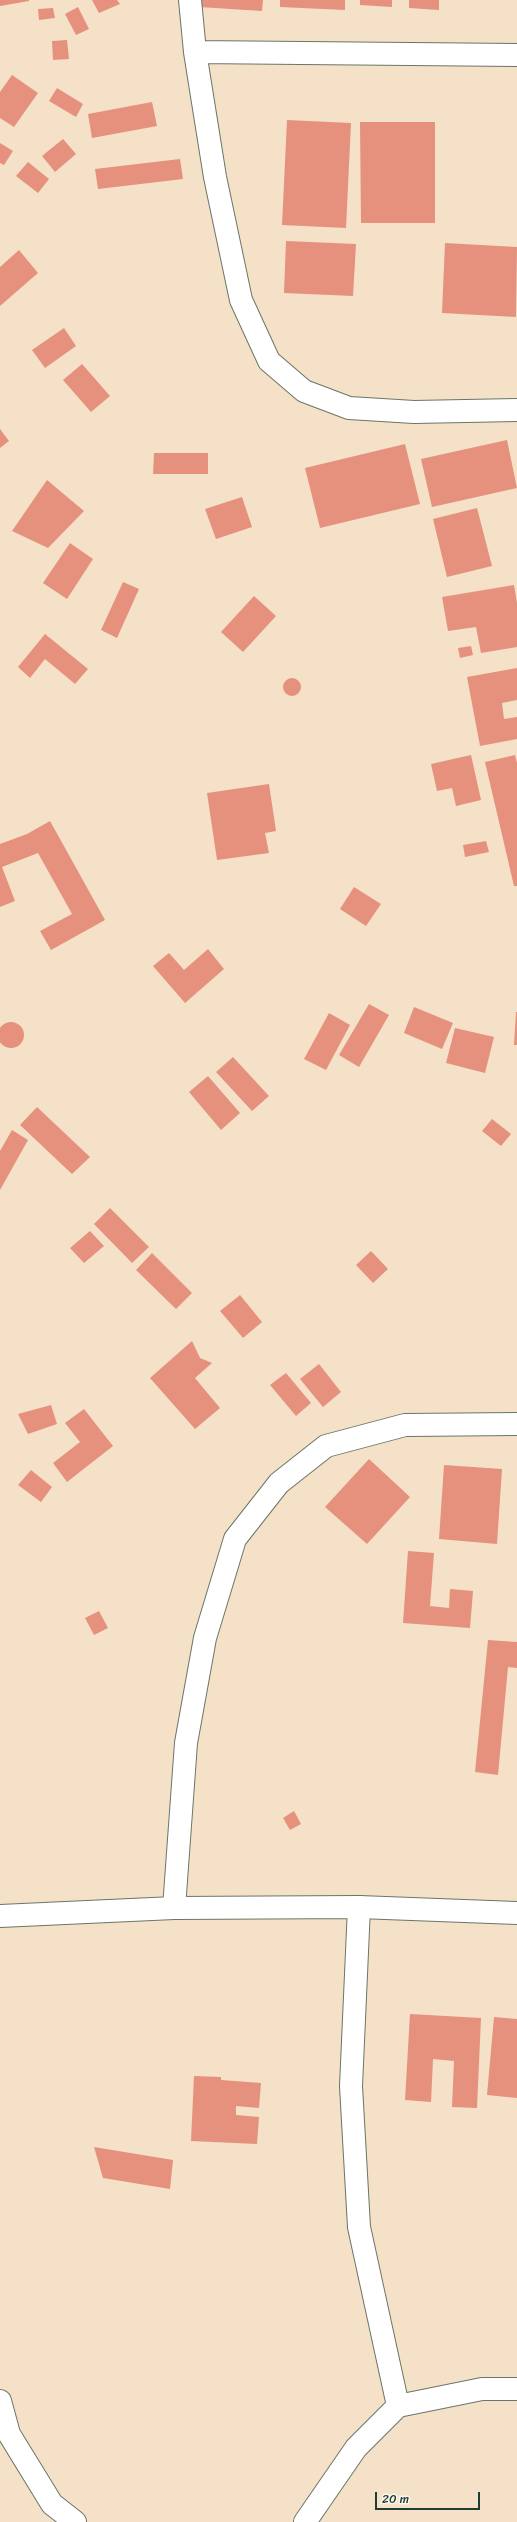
<!DOCTYPE html>
<style>
body{margin:0}
#map{position:relative;width:517px;height:2522px;overflow:hidden;background:#f4e1c7;font-family:Sriracha,sans-serif}
canvas{display:block}
.scale{position:absolute;left:375px;top:2492px;width:105px;height:18px;box-sizing:border-box;border:2px solid #1f3d34;border-top:0;padding-left:5px;font-size:12px;line-height:14px;white-space:nowrap;color:#1f3d34;-webkit-text-stroke:3px #fbf7ec;paint-order:stroke}
</style>
<div id="map">
<canvas width="517" height="2522"></canvas>
<div class="scale">20 m</div>
</div>
<script>
const ctx = document.querySelector('canvas').getContext('2d');
ctx.lineJoin = 'round';
function paint(path, color) {
  ctx.fillStyle = color;
  ctx.fill(path, 'evenodd');
}
function poly(rows) {
  const path = new Path2D();
  for (const r of rows) {
    if (r.length === 3) {
      path.moveTo(r[0] + r[2], r[1]);
      path.arc(r[0], r[1], r[2], 0, 2 * Math.PI);
      continue;
    }
    path.moveTo(r[0], r[1]);
    for (let i = 2; i < r.length; i += 2) path.lineTo(r[i], r[i + 1]);
  }
  return path;
}
function stroke(path, color, width, dash) {
  ctx.strokeStyle = color;
  ctx.lineWidth = width;
  ctx.lineCap = dash ? 'butt' : 'round';
  ctx.setLineDash(dash || []);
  ctx.stroke(path);
}
const building = poly([
 [0,0,29,0,29,1,0,6],
 [92,0,117,0,120,4,99,13],
 [199,0,263,0,262,11,199,7],
 [280,0,345,0,345,10,280,7],
 [360,0,392,0,392,7,360,5],
 [409,0,439,0,439,10,409,8],
 [78,7,89,29,76,35,65,14],
 [53,8,55,18,39,20,38,9],
 [67,40,69,59,53,60,52,41],
 [12,75,38,93,14,127,0,118,0,92],
 [57,88,83,104,76,117,49,101],
 [152,102,157,126,92,138,88,114],
 [287,120,351,123,346,228,282,225],
 [360,122,435,122,435,223,361,223],
 [63,139,76,154,55,172,42,156],
 [0,143,13,151,4,165,0,163],
 [180,159,183,179,98,189,95,169],
 [28,162,49,179,38,193,16,176],
 [286,241,356,244,353,296,284,293],
 [445,243,517,247,516,317,442,313],
 [19,250,38,273,0,306,0,267],
 [64,328,76,346,45,368,32,350],
 [82,364,110,396,91,412,63,380],
 [0,429,9,441,0,448],
 [507,440,517,488,432,507,421,459],
 [405,444,420,504,320,528,305,468],
 [154,453,208,453,208,474,153,474],
 [47,480,84,511,48,548,12,531],
 [242,497,252,527,216,539,205,509],
 [477,508,492,566,447,577,433,519],
 [70,543,93,559,67,599,43,583],
 [123,582,139,589,117,638,101,630],
 [514,585,517,603,517,647,481,653,476,627,448,631,442,597],
 [254,596,276,616,243,652,221,632],
 [45,634,88,669,75,684,45,659,30,678,18,667],
 [471,646,473,655,460,658,458,648],
 [517,668,517,700,502,703,504,719,517,717,517,739,480,746,467,677],
 [292,687,9],
 [471,755,481,800,456,806,452,788,437,791,431,764],
 [515,755,517,763,517,886,514,886,485,762],
 [269,784,276,831,265,833,269,853,217,860,207,793],
 [50,821,105,920,51,950,40,931,72,914,38,853,2,867,15,901,0,907,0,844,27,834],
 [486,841,489,852,465,857,463,845],
 [354,887,381,904,366,926,340,909],
 [208,949,224,969,185,1003,153,966,169,953,184,970],
 [369,1004,389,1015,359,1067,339,1055],
 [414,1007,453,1023,442,1049,404,1033],
 [516,1012,517,1012,517,1045,514,1045],
 [329,1013,350,1025,326,1070,304,1059],
 [11,1035,13],
 [455,1028,494,1037,485,1073,446,1063],
 [233,1057,269,1096,252,1111,216,1072],
 [208,1076,240,1113,221,1130,189,1092],
 [37,1107,90,1157,72,1174,20,1125],
 [492,1119,511,1134,501,1146,482,1131],
 [12,1130,28,1140,0,1190,0,1151],
 [110,1208,149,1247,132,1263,94,1224],
 [90,1231,104,1246,84,1263,70,1248],
 [371,1251,388,1269,373,1283,356,1265],
 [152,1253,192,1293,176,1309,136,1270],
 [240,1295,262,1322,243,1338,220,1311],
 [192,1341,200,1358,212,1363,195,1378,220,1408,195,1429,150,1378],
 [319,1364,341,1392,323,1407,300,1379],
 [286,1373,311,1403,296,1416,270,1385],
 [51,1405,57,1424,28,1434,18,1414],
 [84,1409,113,1446,67,1482,53,1463,80,1442,65,1423],
 [369,1459,410,1497,367,1544,325,1507],
 [444,1465,502,1469,497,1544,439,1539],
 [31,1470,52,1487,41,1502,18,1485],
 [408,1551,434,1553,430,1606,449,1608,450,1589,473,1591,470,1628,403,1623],
 [99,1611,108,1628,94,1635,85,1618],
 [488,1640,517,1642,517,1668,508,1667,498,1775,475,1772],
 [294,1811,301,1824,290,1830,283,1818],
 [410,2014,481,2018,477,2108,452,2107,454,2061,433,2059,431,2102,405,2100],
 [494,2017,517,2019,517,2098,487,2095],
 [194,2076,221,2077,221,2080,261,2083,259,2108,236,2106,236,2115,259,2117,257,2144,191,2141],
 [94,2147,173,2160,170,2189,103,2178]
]);
const minor = poly([
 [190,0,195,52,215,177,241,300,269,361,304,391,349,408,414,412,517,410],
 [195,52,517,55],
 [359,1907,351,2086,359,2227,398,2406],
 [174,1908,186,1743,205,1638,235,1539,279,1483,326,1446,405,1425,517,1424],
 [0,2401,9,2434,52,2504,75,2522],
 [305,2522,356,2448,398,2406,482,2389,517,2389]
]);
const major = poly([
 [0,1916,174,1908,359,1907,517,1913]
]);
paint(building, '#e5917d');
stroke(minor, '#6a7667', 24);
stroke(major, '#6a7667', 24);
stroke(minor, '#fff', 22);
stroke(major, '#fff', 22);
</script>
